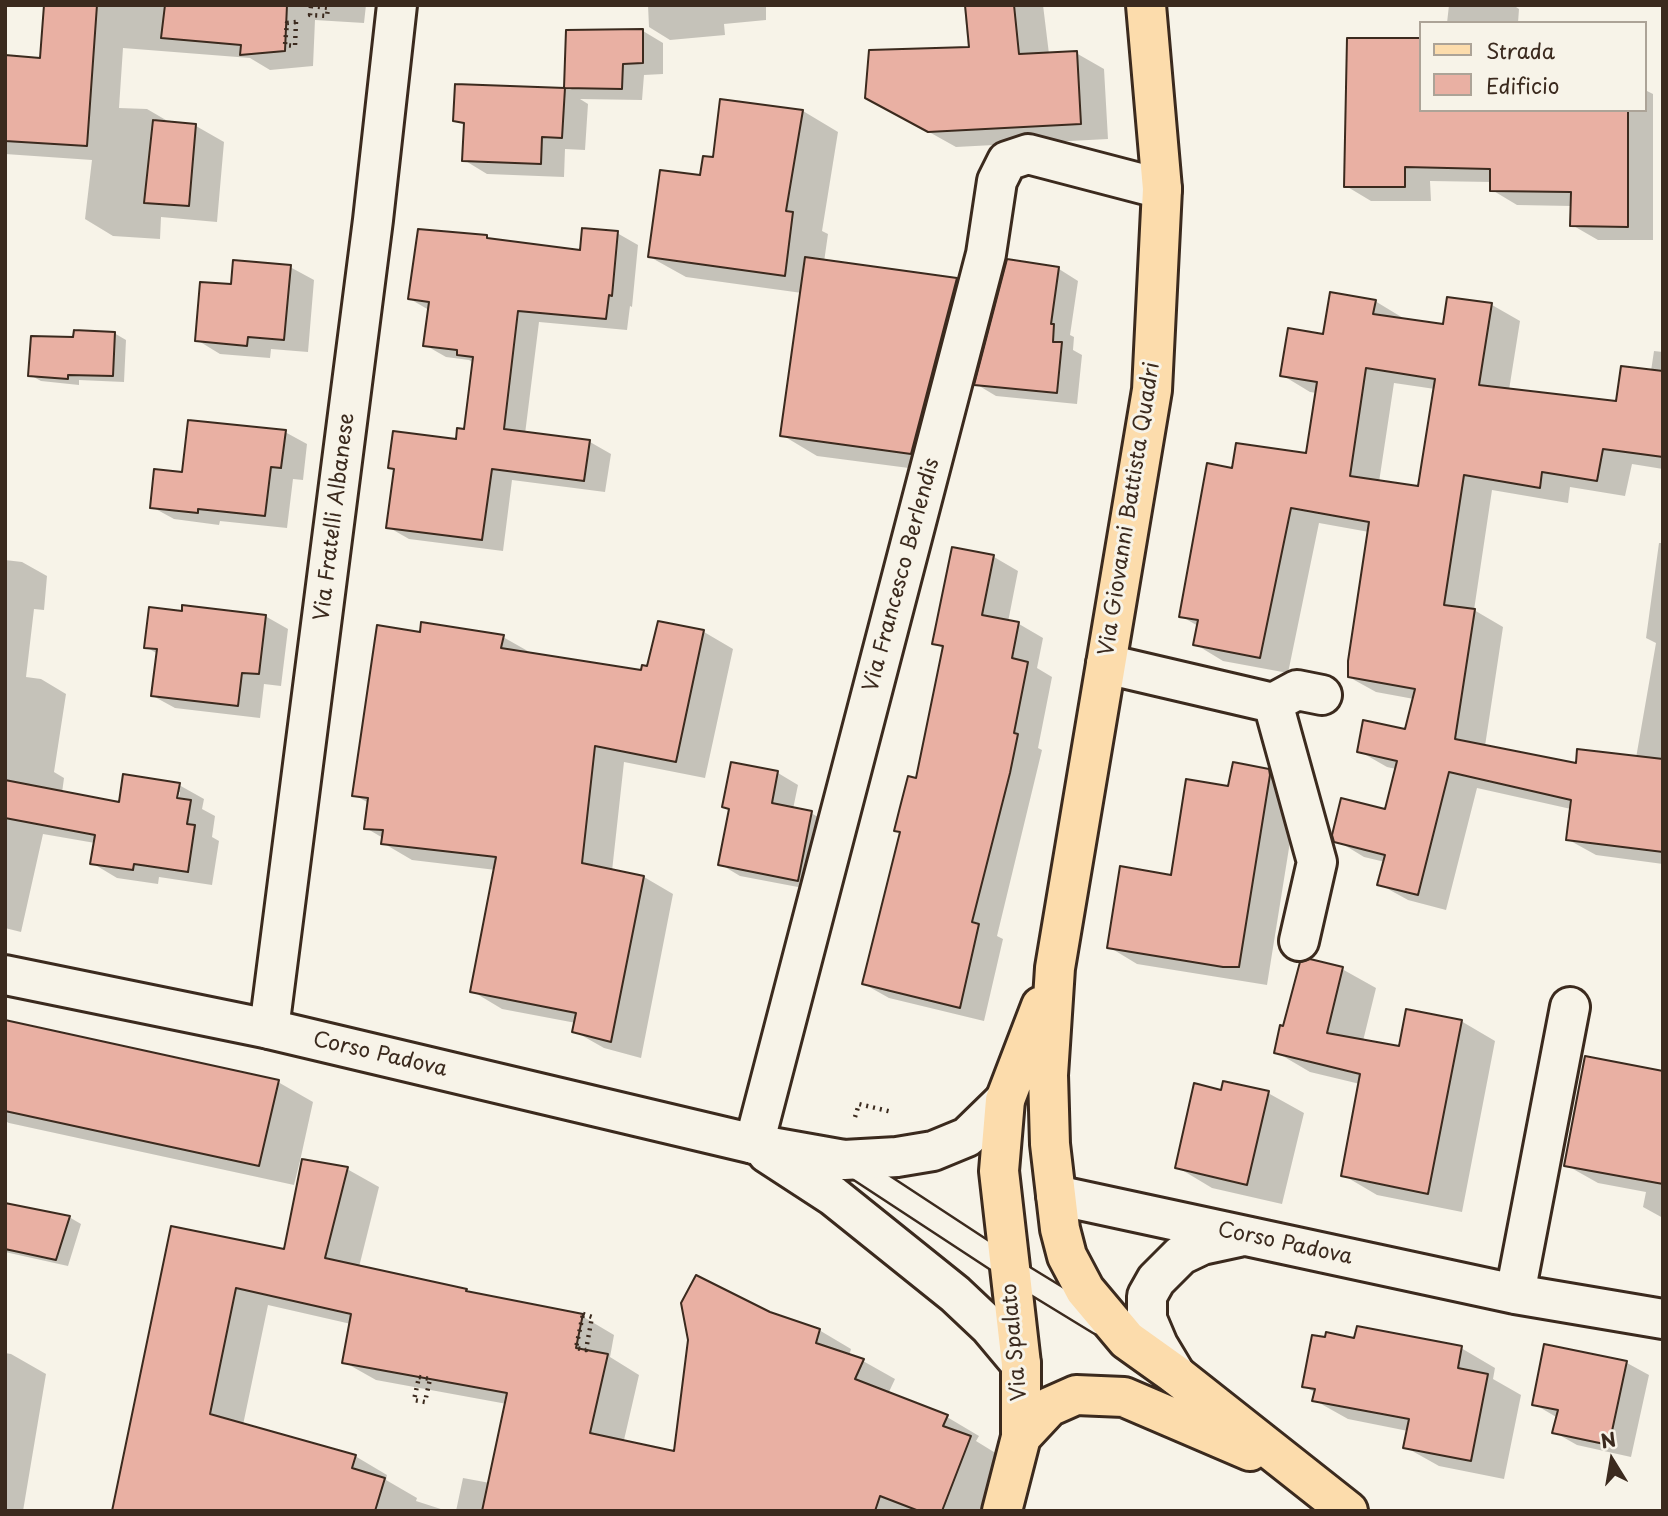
<!DOCTYPE html>
<style>
body{margin:0}
#map{position:relative;width:1668px;height:1516px;overflow:hidden;background:#f7f3e8;font-family:"Playpen Sans",sans-serif}
canvas{display:block}
.frame{position:absolute;inset:0;border:7px solid #3b2a1e;pointer-events:none}
.legend{position:absolute;left:1419px;top:21px;width:228px;height:91px;box-sizing:border-box;background:#f7f3e8;border:2px solid #aca397;margin:0;padding:9px 12px;list-style:none;font-size:21px;color:#3b2a1e}
.legend li{display:flex;align-items:center;gap:14px;height:35px}
.legend b{width:35px;border:2px solid #aca397}
.north{position:absolute;left:1577px;top:1425px;width:70px;height:70px;-webkit-text-stroke:5px #f7f3e8;paint-order:stroke;rotate:349deg;font-size:19px;font-weight:700;line-height:28px;text-align:center;color:#3b2a1e}
.north::after{content:'';display:block;margin:auto;width:24px;height:32px;background:#3b2a1e;clip-path:polygon(50% 0,100% 100%,50% 72%,0 100%)}
</style>
<div id="map">
<canvas width="1668" height="1516"></canvas>
<div class="frame"></div>
<ul class="legend">
<li><b style="height:9px;background:#fcdcac"></b>Strada</li>
<li><b style="height:19px;background:#e9b0a3"></b>Edificio</li>
</ul>
<div class="north">N</div>
</div>
<script>
const ctx = document.querySelector('canvas').getContext('2d');
ctx.lineJoin = 'round';
function paint(path, color) {
  ctx.fillStyle = color;
  ctx.fill(path, 'evenodd');
}
function poly(rows) {
  const path = new Path2D();
  for (const r of rows) {
    path.moveTo(r[0], r[1]);
    for (let i = 2; i < r.length; i += 2) path.lineTo(r[i], r[i + 1]);
  }
  return path;
}
function stroke(path, color, width, dash) {
  ctx.strokeStyle = color;
  ctx.lineWidth = width;
  ctx.lineCap = dash ? 'butt' : 'round';
  ctx.setLineDash(dash || []);
  ctx.stroke(path);
}
function drawText(font, color, halo, rows, align = 'center') {
  ctx.font = font + ' "Playpen Sans",sans-serif';
  ctx.lineWidth = 6;
  ctx.setLineDash([]);
  ctx.textBaseline = 'middle';
  ctx.strokeStyle = halo;
  ctx.fillStyle = color;
  for (const [text, x, y, turn = 0] of rows) {
    ctx.save();
    ctx.translate(x, y);
    ctx.rotate((+turn || 0) * Math.PI / 180);
    ctx.textAlign = isNaN(turn) ? turn : align;
    if (halo) ctx.strokeText(text, 0, 0);
    ctx.fillText(text, 0, 0);
    ctx.restore();
  }
}
const shadow = poly([
 [45,5,366,5,364,23,315,20,313,66,270,70,250,58,123,48,119,108,147,109,171,123,196,126,224,142,217,222,161,217,160,239,113,236,85,219,92,160,5,154,5,57,42,60],
 [648,5,766,5,766,20,724,24,725,35,670,40,649,27],
 [964,5,1043,5,1049,54,1076,53,1104,69,1108,139,956,147,895,113,968,49],
 [1449,5,1513,5,1519,9,1518,23,1447,23],
 [643,31,663,43,663,74,644,75,642,100,580,99,588,104,585,150,565,149,564,177,487,174,464,160,466,126,455,120,456,86,572,90,566,87],
 [1348,40,1421,40,1421,110,1645,110,1645,90,1653,94,1653,240,1598,240,1572,225,1572,206,1517,205,1492,190,1492,182,1430,181,1431,201,1371,201,1346,186],
 [803,111,838,132,822,231,828,234,824,262,957,279,992,300,947,473,817,456,782,435,802,293,686,277,650,257,714,159],
 [617,233,638,245,632,307,630,306,627,330,539,322,525,434,590,442,611,454,605,492,512,480,503,551,409,539,388,527,396,470,390,467,457,441,466,431,474,363,469,360,446,357,425,345,429,310,410,299,487,237,494,241,582,252],
 [290,267,314,280,308,352,271,349,270,358,220,354,197,340,232,286],
 [1059,269,1078,281,1070,335,1074,337,1073,350,1082,355,1077,404,996,396,976,384],
 [1448,299,1492,305,1520,321,1509,390,1618,403,1651,371,1654,351,1663,352,1663,469,1632,464,1625,496,1570,487,1568,503,1492,490,1474,610,1503,627,1485,746,1577,765,1636,758,1656,643,1646,638,1659,543,1663,543,1663,864,1596,855,1567,839,1571,809,1477,788,1446,910,1408,900,1379,884,1385,862,1364,857,1336,840,1386,811,1396,769,1387,767,1359,751,1406,731,1414,699,1376,692,1347,676,1369,532,1319,523,1288,673,1223,661,1195,644,1198,626,1181,616,1234,470,1308,455,1317,393,1310,392,1282,375,1324,336,1375,301,1403,318,1403,320,1444,326],
 [1394,383,1435,389,1419,488,1379,482],
 [114,333,126,340,124,382,79,380,79,385,41,381,30,375,75,339],
 [285,432,307,444,303,480,293,479,287,528,220,521,219,525,174,519,152,507,184,474],
 [994,557,1018,571,1008,622,1019,624,1043,638,1037,668,1052,677,1038,748,1042,750,997,936,1003,939,984,1021,889,998,864,984,902,833,896,830,917,780,944,649,934,643],
 [5,560,22,562,47,576,44,610,34,609,26,677,41,679,66,694,54,772,64,778,62,793,120,804,179,785,204,799,202,809,215,816,212,837,219,841,212,885,159,877,158,884,117,878,92,863,95,843,43,834,21,932,5,928],
 [176,792,180,792,177,807],
 [265,616,288,629,281,686,264,684,260,718,175,708,153,696,158,654,146,647],
 [659,623,704,632,733,649,705,778,624,762,612,871,644,877,673,894,641,1058,604,1048,574,1031,576,1023,502,1009,472,991,496,870,412,860,383,843,383,838,366,828,369,803,354,795,421,634,503,637,533,654,642,672,648,668],
 [1268,770,1297,787,1298,792,1267,985,1137,964,1109,947,1172,877,1230,788],
 [778,773,798,785,793,809,811,813,832,825,819,891,740,876,720,864,731,810,724,806],
 [1342,969,1376,988,1363,1041,1400,1048,1461,1021,1495,1041,1462,1212,1377,1195,1343,1175,1360,1084,1310,1072,1276,1052,1285,1028],
 [5,1021,278,1082,313,1102,300,1161,347,1169,379,1187,359,1267,466,1291,473,1294,582,1316,614,1335,610,1357,639,1375,624,1440,675,1453,769,1313,819,1330,851,1349,849,1356,863,1361,895,1379,888,1394,947,1417,979,1436,976,1441,1002,1457,981,1511,456,1511,463,1478,490,1483,507,1404,376,1380,344,1362,351,1324,268,1305,243,1425,355,1456,387,1475,386,1480,417,1498,416,1501,447,1511,115,1511,172,1228,285,1251,303,1162,300,1161,294,1185,9,1123,5,1121],
 [1663,1073,1663,1218,1643,1207,1646,1192,1598,1183,1566,1165],
 [1222,1092,1268,1093,1304,1113,1282,1204,1212,1188,1177,1167],
 [5,1204,69,1217,81,1224,68,1266,5,1252],
 [1356,1340,1461,1348,1495,1368,1493,1379,1521,1395,1504,1479,1439,1466,1405,1447,1408,1431,1348,1419,1314,1400,1316,1393,1304,1386],
 [5,1353,11,1354,46,1374,23,1511,5,1511],
 [1627,1363,1649,1375,1631,1457,1577,1445,1554,1432,1558,1418,1534,1404]
]);
const building = poly([
 [44,5,97,5,87,146,5,141,5,55,40,58,44,5],
 [165,5,287,5,285,51,240,55,241,45,161,38,165,5],
 [965,5,1014,5,1019,54,1077,51,1081,124,928,132,865,98,869,50,969,47,965,5],
 [643,29,643,63,623,64,622,89,564,88,566,30,643,29],
 [1347,38,1421,38,1421,110,1628,110,1628,227,1570,226,1571,192,1490,191,1490,169,1405,167,1405,187,1344,187,1347,38],
 [455,84,565,88,562,138,542,137,541,164,462,161,464,123,453,121,455,84],
 [720,99,803,110,786,211,793,212,785,276,648,257,660,170,700,175,703,156,713,157,720,99],
 [153,120,196,124,189,206,144,203,153,120],
 [582,228,618,231,612,296,609,295,606,319,518,311,504,429,590,440,584,481,492,469,482,540,386,528,394,469,388,468,393,431,456,439,457,428,464,429,473,357,457,355,457,350,423,346,429,302,408,299,418,229,487,235,487,238,580,250,582,228],
 [805,257,957,278,911,454,780,436,805,257],
 [1007,259,1059,267,1051,324,1054,324,1053,342,1062,342,1057,393,974,385,1007,259],
 [233,260,291,265,284,340,248,337,247,346,195,341,200,282,231,284,233,260],
 [1330,292,1376,300,1373,314,1443,324,1447,297,1492,303,1479,385,1616,401,1621,366,1663,371,1663,457,1603,449,1597,481,1542,472,1540,488,1464,475,1444,605,1475,609,1455,739,1576,763,1577,749,1663,759,1663,852,1566,840,1571,800,1449,772,1418,895,1377,885,1385,855,1334,842,1332,835,1341,798,1385,809,1397,761,1357,752,1363,720,1405,729,1415,689,1348,677,1348,661,1369,522,1291,508,1260,658,1193,645,1198,620,1179,617,1207,463,1232,468,1236,443,1306,453,1317,382,1280,376,1288,328,1323,334,1330,292],
 [1366,368,1435,379,1418,486,1350,476,1366,368],
 [74,330,115,332,113,376,68,375,68,379,28,376,31,336,73,337,74,330],
 [188,420,286,430,281,468,271,467,265,516,198,509,198,513,150,508,154,469,182,472,188,420],
 [952,547,994,555,982,615,1019,622,1012,658,1028,662,1014,733,1018,734,1010,773,972,922,979,924,960,1008,862,984,900,832,894,831,899,811,908,776,916,778,943,646,932,644,952,547],
 [182,605,266,615,259,674,242,673,238,706,151,696,157,649,144,648,149,607,182,611,182,605],
 [658,621,704,630,676,762,595,746,582,863,644,876,611,1042,572,1032,576,1013,470,992,496,857,381,844,383,830,364,829,368,798,352,796,377,625,420,632,421,622,504,635,501,648,641,670,642,665,647,666,658,621],
 [731,762,778,771,772,803,812,811,798,881,718,865,729,809,722,807,731,762],
 [1233,762,1269,769,1270,775,1239,967,1223,967,1107,948,1120,866,1171,875,1186,779,1228,786,1233,762],
 [123,774,180,783,177,798,191,800,187,824,195,825,188,872,134,864,133,870,90,864,95,835,5,818,5,780,119,802,123,774],
 [1310,959,1343,967,1327,1033,1399,1046,1406,1009,1462,1020,1428,1194,1341,1176,1360,1074,1274,1053,1280,1025,1283,1026,1300,962,1310,959],
 [5,1020,279,1080,259,1166,5,1111,5,1020],
 [1585,1056,1663,1071,1663,1184,1564,1166,1585,1056],
 [1223,1081,1269,1091,1247,1185,1175,1168,1194,1083,1221,1090,1223,1081],
 [302,1159,348,1167,325,1258,467,1289,466,1291,583,1314,576,1348,608,1354,590,1433,674,1451,688,1340,681,1303,696,1275,770,1312,820,1329,816,1343,864,1359,855,1379,948,1415,943,1426,971,1436,942,1511,919,1511,880,1496,875,1511,482,1511,507,1393,342,1363,351,1314,236,1288,210,1414,356,1455,352,1468,385,1478,375,1511,112,1511,171,1226,284,1249,302,1159],
 [5,1203,70,1216,56,1260,5,1249,5,1203],
 [1357,1326,1462,1346,1458,1368,1488,1374,1471,1461,1403,1448,1409,1419,1312,1401,1315,1389,1302,1387,1312,1335,1325,1337,1326,1332,1354,1338,1357,1326],
 [1544,1344,1627,1361,1609,1445,1552,1433,1558,1410,1532,1405,1544,1344]
]);
const path = poly([
 [311,6,328,8,327,16,310,15,311,6],
 [296,22,295,46,285,45,287,23,296,22],
 [855,1117,859,1104,892,1112],
 [583,1314,592,1317,586,1350,576,1348,583,1314],
 [419,1377,430,1379,425,1402,414,1400,419,1377]
]);
const lane = poly([
 [849,1163,1009,1268,1099,1323]
]);
const street = poly([
 [1106,664,1273,703,1297,690,1322,695],
 [1273,703,1317,862,1299,941],
 [269,1029,373,220,397,5],
 [754,1144,986,254,997,181,1007,161,1028,154,1162,189],
 [1056,1195,1515,1294,1663,1319],
 [1515,1294,1570,1007],
 [1176,1375,1158,1345,1147,1319,1147,1296,1156,1280,1181,1255,1202,1245,1239,1237]
]);
const secondary = poly([
 [5,975,269,1029,754,1144,844,1160,897,1157,933,1151,967,1137,1005,1100],
 [767,1153,833,1196,955,1294,990,1327,1021,1364]
]);
const primary = poly([
 [1146,5,1162,189,1152,390,1055,968,1048,1075,1050,1144,1060,1229,1067,1256,1085,1290,1127,1340,1176,1375,1348,1511],
 [1021,1437,1049,1407,1076,1395,1124,1397,1250,1451],
 [1002,1511,1021,1437,1021,1364,999,1171,1005,1100,1041,1006]
]);
const streetNames = [
 ["Via Giovanni Battista Quadri",1130,509,-81],
 ["Via Fratelli Albanese",335,517,-83],
 ["Via Francesco Berlendis",902,575,-75],
 ["Corso Padova",380,1055,13],
 ["Corso Padova",1285,1244,12],
 ["Via Spalato",1015,1342,-95]
];
paint(shadow, '#0003');
paint(building, '#e9b0a3');
stroke(building, '#3b2a1e', 2);
stroke(lane, '#3b2a1e', 26);
stroke(street, '#3b2a1e', 44);
stroke(secondary, '#3b2a1e', 44);
stroke(primary, '#3b2a1e', 44);
stroke(path, '#3b2a1e', 4.5, [2, 5]);
stroke(lane, '#f7f3e8', 21);
stroke(street, '#f7f3e8', 38);
stroke(secondary, '#f7f3e8', 38);
stroke(primary, '#fcdcac', 38);
drawText('21px', '#3b2a1e', '#f7f3e8', streetNames);
</script>
